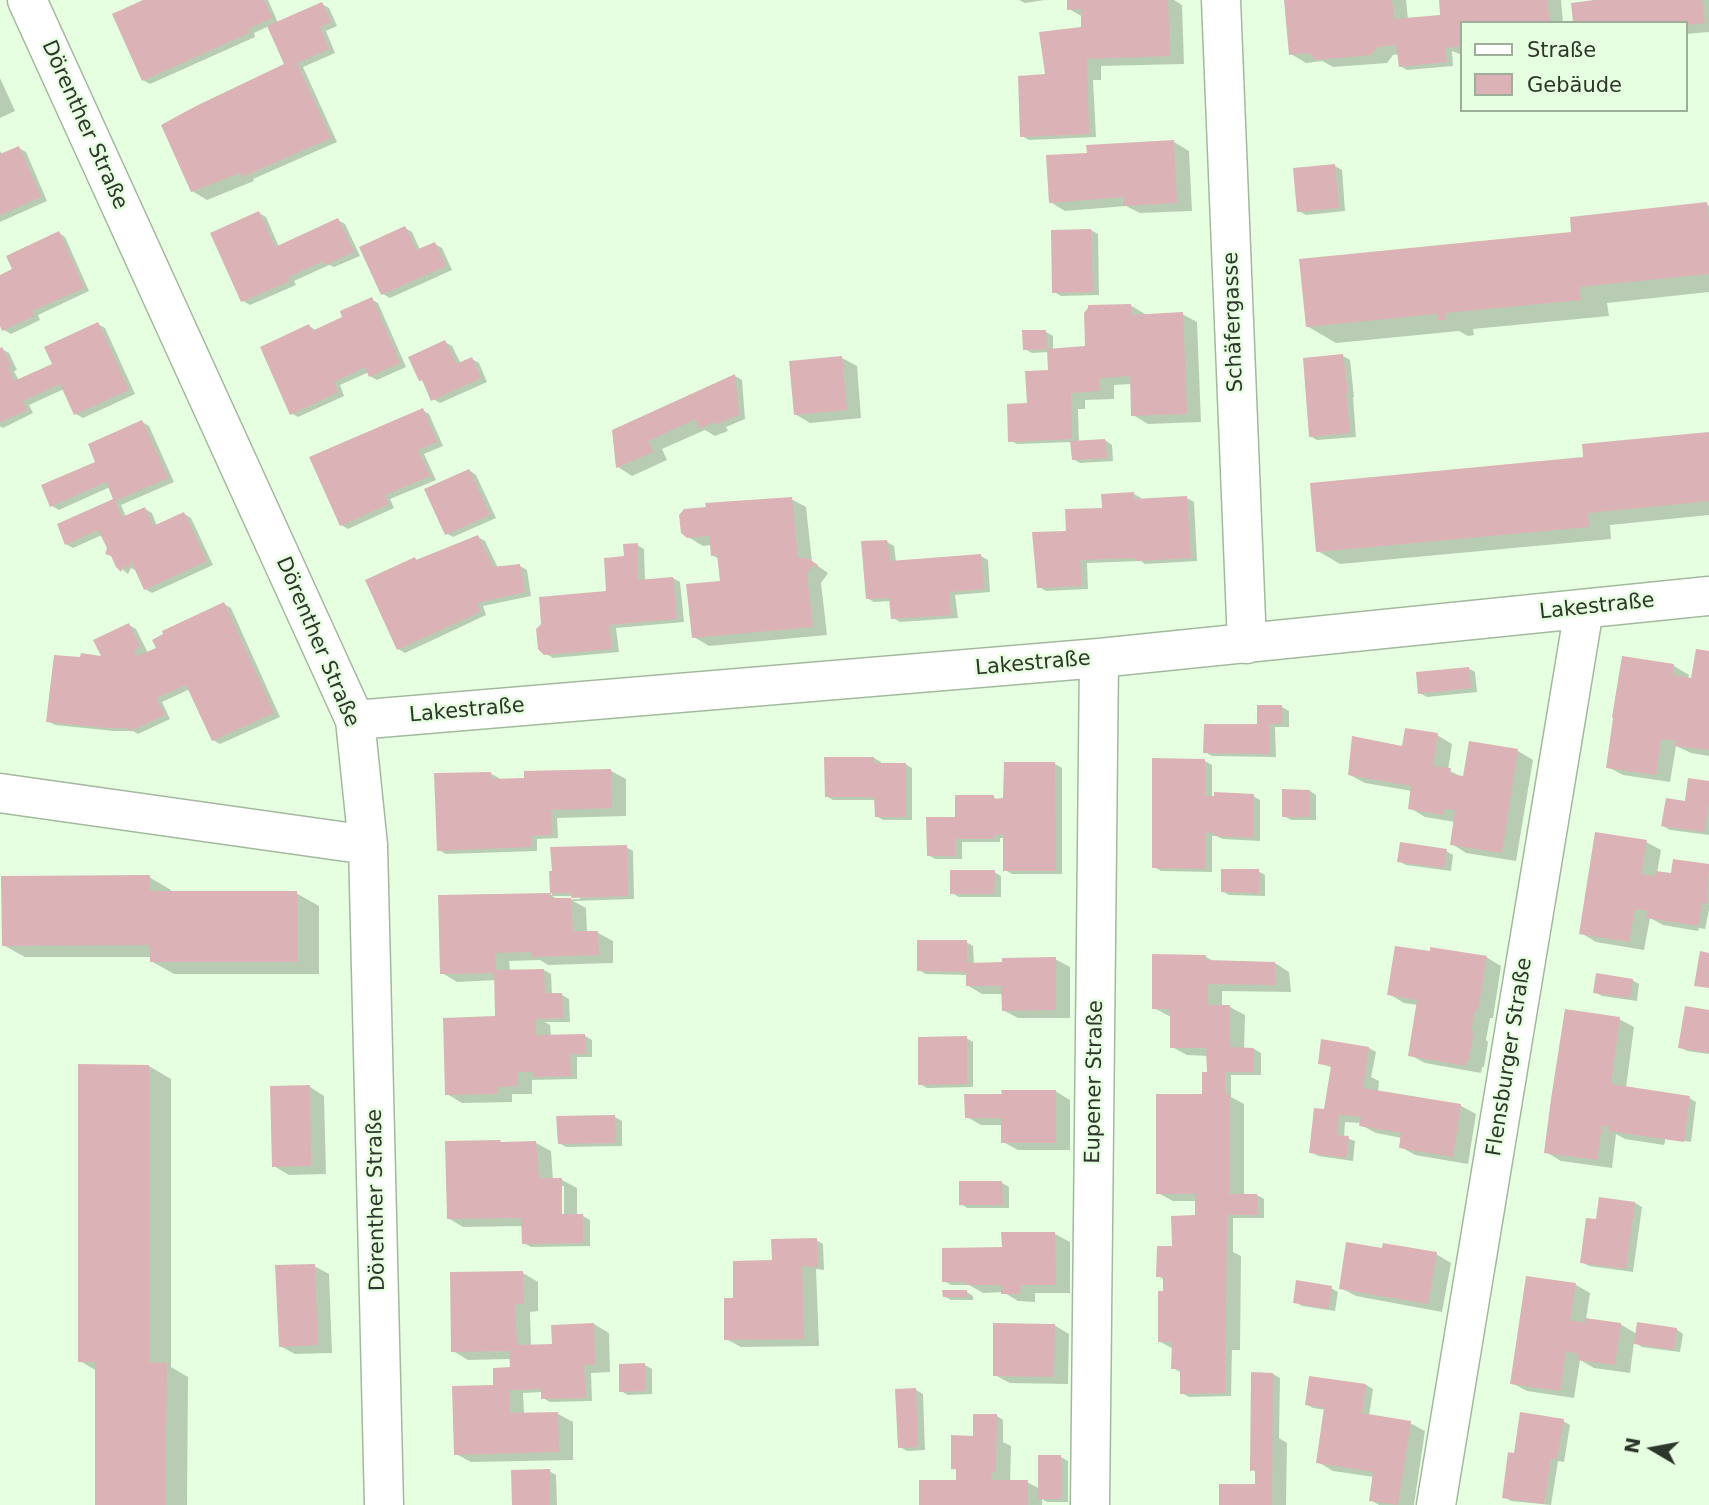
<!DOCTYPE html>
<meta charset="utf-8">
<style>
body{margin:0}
#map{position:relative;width:1709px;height:1505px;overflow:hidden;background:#e7ffe1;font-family:"DejaVu Sans",sans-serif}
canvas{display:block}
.legend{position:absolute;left:1460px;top:21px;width:228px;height:91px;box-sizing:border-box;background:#e7ffe1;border:2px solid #9daf98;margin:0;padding:9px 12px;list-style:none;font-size:21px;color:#2d362a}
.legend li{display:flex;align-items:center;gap:14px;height:35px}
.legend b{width:35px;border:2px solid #9daf98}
.north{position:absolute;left:1618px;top:1414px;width:70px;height:70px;-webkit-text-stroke:5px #e7ffe1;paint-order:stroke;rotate:280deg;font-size:19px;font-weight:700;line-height:28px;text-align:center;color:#2d362a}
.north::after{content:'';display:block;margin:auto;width:24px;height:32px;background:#2d362a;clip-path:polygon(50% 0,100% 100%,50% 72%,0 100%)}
</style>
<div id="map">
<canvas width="1709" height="1505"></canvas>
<ul class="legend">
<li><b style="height:9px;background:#fff"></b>Straße</li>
<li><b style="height:19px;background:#dbb2b5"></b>Gebäude</li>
</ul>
<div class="north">N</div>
</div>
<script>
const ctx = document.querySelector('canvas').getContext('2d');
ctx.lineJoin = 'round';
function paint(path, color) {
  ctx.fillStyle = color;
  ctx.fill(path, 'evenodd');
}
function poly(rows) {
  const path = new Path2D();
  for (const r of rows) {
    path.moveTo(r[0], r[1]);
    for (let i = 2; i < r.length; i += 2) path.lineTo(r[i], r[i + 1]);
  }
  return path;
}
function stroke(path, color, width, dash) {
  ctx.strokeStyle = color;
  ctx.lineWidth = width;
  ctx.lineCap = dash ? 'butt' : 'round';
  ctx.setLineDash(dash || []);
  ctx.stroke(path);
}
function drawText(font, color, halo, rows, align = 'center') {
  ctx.font = font + ' "DejaVu Sans",sans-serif';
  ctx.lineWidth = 5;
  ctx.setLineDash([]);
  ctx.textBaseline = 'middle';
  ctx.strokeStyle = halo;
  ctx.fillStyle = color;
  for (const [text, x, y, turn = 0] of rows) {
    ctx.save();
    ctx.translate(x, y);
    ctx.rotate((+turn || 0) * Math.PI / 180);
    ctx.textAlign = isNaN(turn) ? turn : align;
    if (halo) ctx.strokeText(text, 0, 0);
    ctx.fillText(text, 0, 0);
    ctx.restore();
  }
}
const shadow = poly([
 [147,0,268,0,278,23,322,4,329,8,337,26,326,31,335,53,303,67,337,142,253,179,254,181,207,200,192,191,286,65,269,26,254,33,255,37,150,84,143,80],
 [1019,0,1045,0,1025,3],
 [1069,0,1174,0,1182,5,1184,64,1101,66,1101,80,1093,80,1096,137,1029,140,1022,136,1047,76,1083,29,1083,17,1069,9],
 [1286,0,1406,0,1408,19,1442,18,1441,0,1561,0,1563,23,1462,23,1462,55,1452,51,1453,66,1407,70,1400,66,1399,54,1393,55,1387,63,1333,67,1322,61,1306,63,1291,54],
 [1595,0,1709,0,1709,32,1686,34,1686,23],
 [0,78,15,111,0,118],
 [1174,142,1189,151,1192,211,1140,213,1126,206,1065,211,1050,202,1089,155],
 [19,148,26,152,47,201,0,222,0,151,3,155],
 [1335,166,1342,170,1345,211,1306,215,1299,211],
 [1707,204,1709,206,1709,292,1607,303,1609,316,1473,329,1474,335,1468,336,1459,331,1336,343,1307,326,1573,234],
 [259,213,266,217,279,247,338,220,345,224,360,256,334,267,329,265,294,281,296,285,250,305,243,301],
 [405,228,412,232,420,250,435,244,442,248,452,270,390,298,383,294],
 [1091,230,1098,234,1099,295,1061,296,1054,292],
 [59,233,65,237,89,291,38,315,40,320,11,334,4,330,0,322,0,276,14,270],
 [371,299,378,303,406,367,377,380,370,376,369,372,340,385,344,396,298,417,291,413,309,326,317,331,345,318],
 [1130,305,1145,314,1145,316,1182,314,1197,322,1201,422,1148,424,1133,415,1132,384,1114,385,1114,399,1085,400,1085,409,1078,409,1079,442,1105,440,1112,445,1113,461,1080,463,1073,459,1072,442,1017,444,1010,440,1033,405,1050,372,1049,352,1032,353,1025,349,1046,332,1053,336,1053,350,1087,348],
 [98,324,105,328,135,394,83,418,76,414,64,389,29,405,33,413,3,428,0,426,0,349,2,349,9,353,17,370,14,371,19,381,55,365],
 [445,342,452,346,461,364,472,359,479,363,487,382,440,403,433,399,425,383,421,380],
 [1343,356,1350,360,1354,397,1353,397,1356,437,1317,440,1310,436],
 [842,358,857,366,861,418,810,423,795,414],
 [735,376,742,380,745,419,726,427,728,431,715,436,705,430,662,449,667,460,632,476,618,467,614,431],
 [422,410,429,414,443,446,424,454,436,480,390,499,394,508,348,529,341,525],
 [142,422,149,426,174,482,121,505,126,517,145,509,152,513,157,526,184,514,191,518,213,565,152,593,145,589,138,572,131,568,128,574,118,566,102,535,73,548,66,544,115,500,110,487,59,510,52,506],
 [1709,434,1709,515,1610,525,1611,539,1340,564,1318,551,1585,459],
 [469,470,476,475,496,518,453,537,446,533],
 [1134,494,1141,498,1141,501,1187,498,1194,502,1197,561,1145,564,1141,561,1087,563,1088,589,1046,591,1039,587,1068,532,1104,510],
 [791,499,806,507,812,562,828,573,821,583,827,635,709,646,694,637,721,583,719,559,712,555,711,545,703,546,688,537],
 [478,537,485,541,498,568,520,566,527,570,531,596,483,606,486,615,405,653,398,649,415,559,419,561],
 [887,542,894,546,896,562,981,556,988,560,990,592,955,595,958,618,900,622,893,618,891,601,874,602,867,598],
 [637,545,644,549,645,581,673,578,680,582,684,622,616,628,619,652,553,658,545,653,608,592,626,557],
 [224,604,231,608,280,717,220,744,213,740,190,689,162,702,170,719,138,734,133,731,114,731,55,725,48,721,104,658,129,625,136,629,148,653,158,649],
 [1709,653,1709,756,1691,753,1676,746,1670,782,1623,775,1608,767,1623,658,1674,666,1689,675,1688,679,1700,681],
 [1468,668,1475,672,1477,692,1427,697,1420,693],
 [1282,707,1289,711,1289,727,1275,727,1276,757,1212,756,1205,752,1258,726],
 [1437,735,1452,744,1448,770,1464,778,1470,743,1518,751,1533,760,1516,861,1466,853,1452,844,1455,822,1425,817,1410,808,1412,791,1365,783,1350,775,1404,748],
 [874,758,881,762,881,764,905,764,912,768,912,820,883,820,876,816,876,800,833,800,826,796],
 [1205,761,1212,765,1212,797,1253,796,1260,800,1260,841,1223,839,1216,836,1212,836,1212,872,1161,871,1154,867],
 [1055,764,1062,768,1062,874,1012,874,1005,870,1005,838,1000,838,1000,842,962,842,962,859,935,859,928,855,957,819,993,797,999,800,1005,800],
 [611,771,626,779,626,816,557,818,558,838,537,839,537,851,446,854,439,850,490,773,502,780],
 [1709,783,1709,835,1670,830,1663,826],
 [1310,791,1316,795,1316,820,1291,820,1284,816],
 [1646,842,1661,850,1657,873,1672,875,1675,861,1709,866,1709,910,1705,929,1699,928,1698,931,1663,925,1650,918,1644,950,1596,942,1581,933],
 [626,847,633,851,634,899,573,901,586,908,587,933,598,933,613,941,613,963,548,965,540,960,509,961,510,971,544,970,551,974,552,995,562,995,569,999,570,1022,545,1022,550,1025,551,1037,585,1036,592,1040,592,1057,577,1057,577,1079,532,1080,532,1094,512,1094,512,1102,462,1103,447,1094,502,1018,496,980,457,982,442,973,440,897,552,895,551,872],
 [552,896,580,896,580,899,559,900],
 [1446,851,1453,855,1451,871,1406,865,1399,861],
 [1258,871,1265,875,1265,896,1229,895,1222,891],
 [994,872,1001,876,1001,897,959,897,952,893],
 [149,877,171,890,171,893,296,893,319,906,319,974,174,974,151,961,151,957,25,957,3,945],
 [966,942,973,946,974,965,1055,959,1070,967,1070,1018,1018,1018,1003,1010,1003,994,982,994,967,985,967,975,926,974,919,970],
 [1206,957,1215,962,1275,963,1289,972,1291,992,1222,991,1222,1007,1230,1007,1245,1015,1244,1050,1254,1049,1261,1053,1261,1075,1231,1075,1231,1097,1244,1104,1244,1195,1257,1195,1264,1199,1264,1218,1233,1218,1233,1252,1241,1256,1240,1350,1232,1350,1231,1396,1189,1397,1182,1393,1180,1372,1173,1368,1173,1349,1159,1341,1165,1280,1158,1276,1173,1248,1197,1217,1197,1201,1173,1201,1158,1193,1204,1096,1209,1074,1208,1056,1187,1055,1172,1047,1172,1016,1169,1016,1154,1008],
 [1486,957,1501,966,1493,1018,1490,1018,1486,1040,1488,1042,1484,1067,1482,1067,1481,1073,1425,1063,1410,1055,1418,1005,1404,1003,1389,994],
 [1632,980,1639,984,1637,1001,1602,996,1595,992],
 [1709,1012,1709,1054,1687,1051,1680,1047],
 [1619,1019,1634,1027,1626,1088,1689,1098,1696,1102,1691,1142,1665,1138,1665,1142,1691,1145,1665,1142,1664,1145,1625,1139,1616,1134,1612,1168,1561,1161,1546,1152],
 [966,1038,973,1042,973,1087,927,1088,920,1084],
 [1369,1048,1376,1052,1371,1077,1379,1081,1378,1092,1461,1106,1476,1114,1468,1164,1415,1155,1401,1147,1402,1138,1376,1133,1361,1125,1361,1123,1345,1122,1344,1137,1355,1141,1353,1161,1318,1156,1311,1152,1326,1111,1333,1068,1320,1063],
 [149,1066,171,1079,171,1367,188,1377,187,1505,97,1505,97,1371,80,1361],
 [310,1087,324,1096,326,1174,289,1175,274,1166],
 [1055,1091,1070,1100,1070,1150,1018,1150,1003,1142,1003,1125,981,1125,967,1117,1003,1096],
 [615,1117,622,1121,622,1146,566,1147,559,1143],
 [536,1143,551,1151,553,1180,562,1180,577,1188,577,1216,583,1216,590,1220,590,1246,531,1247,524,1243,523,1226,463,1227,448,1218,503,1144],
 [561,1186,564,1186,564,1223,561,1223],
 [1002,1183,1009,1187,1009,1208,967,1208,961,1204],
 [1601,1199,1635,1203,1642,1207,1633,1272,1589,1266,1582,1262,1597,1221],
 [1055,1234,1070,1242,1070,1293,1035,1293,1035,1302,1018,1301,1003,1292,983,1293,969,1285,951,1285,944,1281],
 [816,1240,823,1244,824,1270,816,1269,819,1346,741,1347,726,1339,735,1299,774,1261],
 [1436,1254,1451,1263,1442,1312,1356,1296,1341,1288],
 [314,1266,329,1274,332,1353,295,1354,280,1346],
 [523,1273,538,1282,538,1311,530,1312,531,1346,553,1346,594,1324,609,1333,610,1372,591,1373,592,1401,550,1402,543,1398,543,1392,523,1393,524,1414,558,1414,573,1422,573,1460,471,1462,456,1454,495,1387,514,1369,511,1359,468,1360,453,1351],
 [1576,1285,1590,1293,1586,1320,1620,1324,1637,1334,1676,1329,1683,1334,1680,1352,1642,1347,1634,1342,1630,1373,1594,1368,1580,1360,1574,1398,1527,1391,1512,1383],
 [1331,1288,1338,1292,1335,1311,1302,1306,1295,1302],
 [967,1292,973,1296,973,1300,951,1300,944,1296],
 [1054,1325,1069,1334,1068,1384,1010,1383,995,1375],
 [645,1365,652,1369,652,1394,628,1395,621,1391],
 [1273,1374,1280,1378,1279,1438,1287,1443,1286,1505,1221,1505,1257,1486,1257,1472,1252,1470],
 [1366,1385,1373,1389,1369,1416,1410,1423,1425,1431,1414,1505,1379,1505,1371,1500,1374,1477,1333,1471,1318,1462,1326,1410,1313,1408,1306,1404],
 [916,1390,923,1394,925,1450,907,1451,900,1447],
 [997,1416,1003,1420,1003,1442,1011,1446,1010,1482,1027,1482,1040,1489,1061,1457,1068,1461,1068,1502,1047,1502,1042,1499,1042,1505,920,1505,958,1481,958,1471,953,1468],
 [1563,1421,1570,1425,1564,1462,1558,1461,1551,1505,1511,1501,1504,1497,1515,1455],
 [549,1471,556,1475,557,1505,514,1505]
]);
const building = poly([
 [143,0,264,0,272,18,248,29,249,33,142,81,112,14],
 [1067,0,1168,0,1170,56,1087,59,1089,134,1020,137,1018,76,1045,74,1039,32,1081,27,1081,9,1067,10],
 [1284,0,1392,0,1394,19,1440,15,1439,0,1547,0,1550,23,1462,23,1462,46,1445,48,1447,62,1399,67,1396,45,1377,47,1371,55,1316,60,1309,53,1289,55],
 [1594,0,1702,0,1705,23,1686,25,1686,23,1573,23,1571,3],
 [322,2,331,22,320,27,329,49,297,63,331,138,242,177,240,173,191,192,161,125,196,106,284,64,267,26],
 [1174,140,1177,203,1123,206,1123,197,1049,203,1046,155,1087,153,1086,145],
 [19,146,41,197,0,215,0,154],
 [1335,164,1339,208,1297,212,1293,168],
 [1707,202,1709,220,1709,274,1579,287,1581,300,1445,313,1446,320,1438,320,1437,314,1306,327,1299,259,1571,232,1570,217],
 [259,211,275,247,338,218,354,252,325,265,324,261,288,277,290,281,241,302,210,233],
 [405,226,416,250,435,242,446,266,381,295,359,247],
 [1091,229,1093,292,1052,293,1051,230],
 [59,231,84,288,32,311,34,316,2,331,0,326,0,275,12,269,6,256],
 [372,297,400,363,369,377,365,367,334,382,338,392,290,415,260,347,309,324,312,331,342,317,340,311],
 [1131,304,1131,315,1183,312,1187,414,1131,416,1130,376,1099,378,1100,391,1071,393,1072,439,1008,442,1007,404,1027,403,1025,371,1048,370,1047,349,1085,346,1084,313,1088,308,1088,305],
 [98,322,129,390,74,415,60,384,23,401,27,410,0,422,0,348,2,347,11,366,8,367,14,381,52,364,44,347],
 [1022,330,1046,330,1047,349,1023,350],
 [445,340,456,364,472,357,481,378,431,401,422,380,419,381,408,357],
 [1343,354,1348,394,1346,394,1350,433,1309,437,1303,358],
 [842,356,847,410,794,415,789,361],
 [735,374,739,415,715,425,714,422,699,429,696,419,648,441,653,452,616,468,612,430],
 [423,408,437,442,418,450,430,476,385,495,389,504,340,526,309,457],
 [142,420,168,478,115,501,122,517,145,507,153,526,184,512,207,561,144,590,131,561,128,569,124,565,121,572,116,567,111,556,105,554,107,548,98,530,65,545,57,524,113,499,106,482,50,507,41,485,95,462,88,444],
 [1709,432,1709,501,1588,513,1589,527,1316,552,1310,483,1583,457,1582,444],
 [1105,439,1107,458,1072,460,1070,441],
 [469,469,490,515,445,535,424,489],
 [1134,492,1134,499,1187,496,1191,558,1137,561,1136,558,1080,560,1082,586,1037,588,1032,532,1066,531,1065,509,1102,508,1101,494],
 [792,497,798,558,807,558,818,565,816,568,813,565,807,574,813,627,692,638,686,584,720,581,717,555,711,556,709,536,687,538,681,533,679,515,684,509,706,507,705,503],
 [478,535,493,567,520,564,525,592,477,603,480,612,397,650,365,580,415,557,416,560],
 [887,540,890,561,981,554,984,589,949,592,951,615,891,619,889,598,866,599,861,541],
 [638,543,638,580,673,577,677,619,609,625,612,649,544,655,538,649,536,629,541,624,539,597,606,591,604,558,624,556,623,544],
 [224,602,274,713,212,741,186,685,156,698,165,715,130,731,128,728,106,728,46,722,54,655,80,657,81,653,101,656,93,640,129,623,140,647,134,650,137,656,156,648,152,640,163,634,162,631],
 [1696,649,1709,651,1709,750,1674,746,1675,741,1661,739,1656,775,1606,768,1613,718,1612,717,1622,656,1674,664,1673,675,1691,678],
 [1469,667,1471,688,1418,694,1416,672],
 [1257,705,1282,705,1282,724,1269,724,1269,754,1203,753,1204,724,1257,724],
 [1405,728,1438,733,1433,766,1451,768,1450,774,1463,776,1469,741,1518,749,1502,853,1450,845,1455,810,1444,809,1443,815,1408,809,1411,786,1348,775,1352,736,1402,746],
 [824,757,874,757,874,763,906,763,906,817,875,817,874,797,825,797],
 [1152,758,1205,759,1205,796,1214,796,1214,792,1254,794,1254,838,1214,836,1215,833,1206,833,1205,869,1152,868],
 [1004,762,1055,762,1056,871,1003,871,1003,835,994,835,994,839,955,839,955,856,927,856,926,817,955,817,955,795,994,795,994,799,1003,798],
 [611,769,612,808,551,810,552,835,531,836,531,847,437,851,434,773,491,772,491,779,524,778,524,771],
 [1688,778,1709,781,1709,804,1704,832,1661,826,1666,798,1685,801],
 [1282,789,1310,790,1309,817,1282,817],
 [1595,832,1647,840,1641,874,1655,876,1656,871,1671,873,1673,859,1709,864,1707,904,1702,903,1698,926,1646,918,1647,911,1635,909,1629,942,1579,934],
 [1400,842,1447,849,1444,868,1397,862],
 [627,845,628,896,571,898,573,931,598,931,599,955,532,957,532,952,495,953,496,970,544,969,545,993,562,993,563,1018,536,1019,536,1035,585,1034,586,1054,570,1054,571,1076,534,1077,534,1072,518,1072,518,1086,498,1087,498,1094,445,1095,443,1018,495,1016,494,973,440,974,438,895,550,893,549,871,552,871,550,847],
 [551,893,572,893,571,898,550,898],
 [1221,869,1259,869,1259,893,1221,892],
 [950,870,995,870,994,894,950,894],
 [150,875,150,891,297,891,297,962,150,962,150,945,2,946,1,876],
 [917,940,967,940,967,963,1002,962,1002,958,1056,957,1056,1010,1002,1011,1001,986,966,986,966,972,917,971],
 [1395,946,1430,951,1430,947,1487,956,1478,1010,1475,1010,1471,1031,1474,1031,1469,1059,1467,1059,1466,1066,1408,1056,1417,1000,1387,995],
 [1700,951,1709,953,1709,988,1694,986],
 [1152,954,1206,955,1206,960,1275,962,1276,985,1208,984,1208,1005,1230,1005,1230,1047,1254,1048,1254,1072,1225,1072,1225,1094,1229,1094,1229,1194,1257,1194,1257,1215,1227,1215,1225,1393,1180,1394,1180,1369,1171,1369,1172,1342,1158,1342,1158,1291,1163,1291,1163,1277,1156,1277,1157,1246,1172,1246,1171,1216,1195,1215,1195,1194,1156,1194,1156,1094,1202,1094,1202,1072,1207,1072,1206,1048,1170,1048,1170,1009,1152,1009],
 [1596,973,1633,979,1630,998,1593,993],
 [1685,1006,1709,1010,1709,1053,1678,1048],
 [1565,1009,1620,1017,1611,1084,1690,1096,1684,1142,1608,1131,1609,1126,1602,1126,1597,1160,1544,1153,1551,1099],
 [967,1036,967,1084,918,1085,918,1037],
 [1321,1039,1369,1047,1363,1088,1461,1104,1453,1157,1399,1148,1401,1133,1359,1126,1361,1117,1339,1115,1337,1135,1349,1136,1346,1158,1309,1153,1314,1108,1324,1109,1331,1066,1318,1064],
 [78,1064,149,1065,149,1362,167,1363,165,1505,95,1505,95,1362,78,1362],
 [310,1085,311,1166,272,1167,270,1086],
 [1001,1090,1056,1090,1056,1143,1001,1143,1001,1118,965,1118,964,1094,1002,1094],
 [615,1115,616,1143,558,1144,556,1116],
 [500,1140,501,1142,536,1141,539,1178,562,1178,562,1214,583,1214,583,1243,522,1244,521,1218,447,1219,445,1141],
 [959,1181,1002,1181,1003,1205,959,1205],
 [1599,1197,1635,1202,1626,1269,1580,1263,1586,1218,1596,1219],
 [1001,1232,1055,1232,1056,1285,1021,1285,1020,1294,1001,1294,1001,1285,966,1285,966,1282,942,1282,942,1248,1002,1247],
 [817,1238,818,1267,802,1266,804,1339,724,1340,724,1298,733,1298,733,1261,772,1260,771,1239],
 [1346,1242,1382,1248,1383,1243,1437,1252,1428,1304,1339,1289],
 [315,1264,318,1345,279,1347,275,1265],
 [523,1271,524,1304,515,1304,517,1345,552,1344,551,1325,594,1323,595,1365,584,1365,586,1398,541,1399,541,1389,510,1390,510,1413,558,1412,559,1452,454,1455,452,1386,493,1385,493,1368,510,1367,509,1351,451,1352,450,1272],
 [1526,1276,1576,1283,1570,1320,1585,1323,1585,1318,1621,1323,1615,1365,1577,1360,1578,1354,1566,1351,1560,1391,1510,1384],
 [1296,1280,1332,1286,1328,1309,1293,1303],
 [942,1290,967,1290,967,1297,943,1297],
 [1637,1322,1677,1328,1674,1350,1634,1344],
 [993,1323,1055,1324,1054,1377,993,1376],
 [645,1363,646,1391,619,1392,619,1364],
 [1251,1372,1273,1373,1272,1505,1219,1505,1219,1484,1255,1484,1255,1470,1250,1471],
 [1309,1376,1366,1384,1362,1413,1411,1421,1398,1505,1369,1501,1373,1472,1316,1463,1324,1408,1305,1405],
 [916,1388,918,1447,898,1448,895,1389],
 [1520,1412,1564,1419,1557,1459,1551,1458,1544,1504,1502,1498,1508,1452,1514,1453],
 [973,1414,997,1414,996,1472,991,1472,992,1480,1028,1480,1028,1505,919,1505,919,1480,956,1480,956,1469,951,1469,951,1435,973,1436],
 [1038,1455,1061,1455,1061,1499,1038,1499],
 [550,1469,550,1505,512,1505,511,1470]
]);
const street = poly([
 [27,0,355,720,368,845,384,1505],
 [1221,0,1247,644],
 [355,720,1099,658,1709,596],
 [0,793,368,845],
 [1090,1505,1099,658],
 [1436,1505,1584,609]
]);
const streetNames = [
 ["Dörenther Straße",84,125,66],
 ["Schäfergasse",1234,322,-92],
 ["Lakestraße",1597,607,-6],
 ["Dörenther Straße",317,642,67],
 ["Lakestraße",1033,664,-5],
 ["Lakestraße",467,711,-5],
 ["Flensburger Straße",1510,1057,-81],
 ["Eupener Straße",1095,1082,-89],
 ["Dörenther Straße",377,1200,-91]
];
paint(shadow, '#0003');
paint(building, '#dbb2b5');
stroke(street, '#a2b99d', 41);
stroke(street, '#fff', 38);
drawText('21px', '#2d362a', '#e7ffe1', streetNames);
</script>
